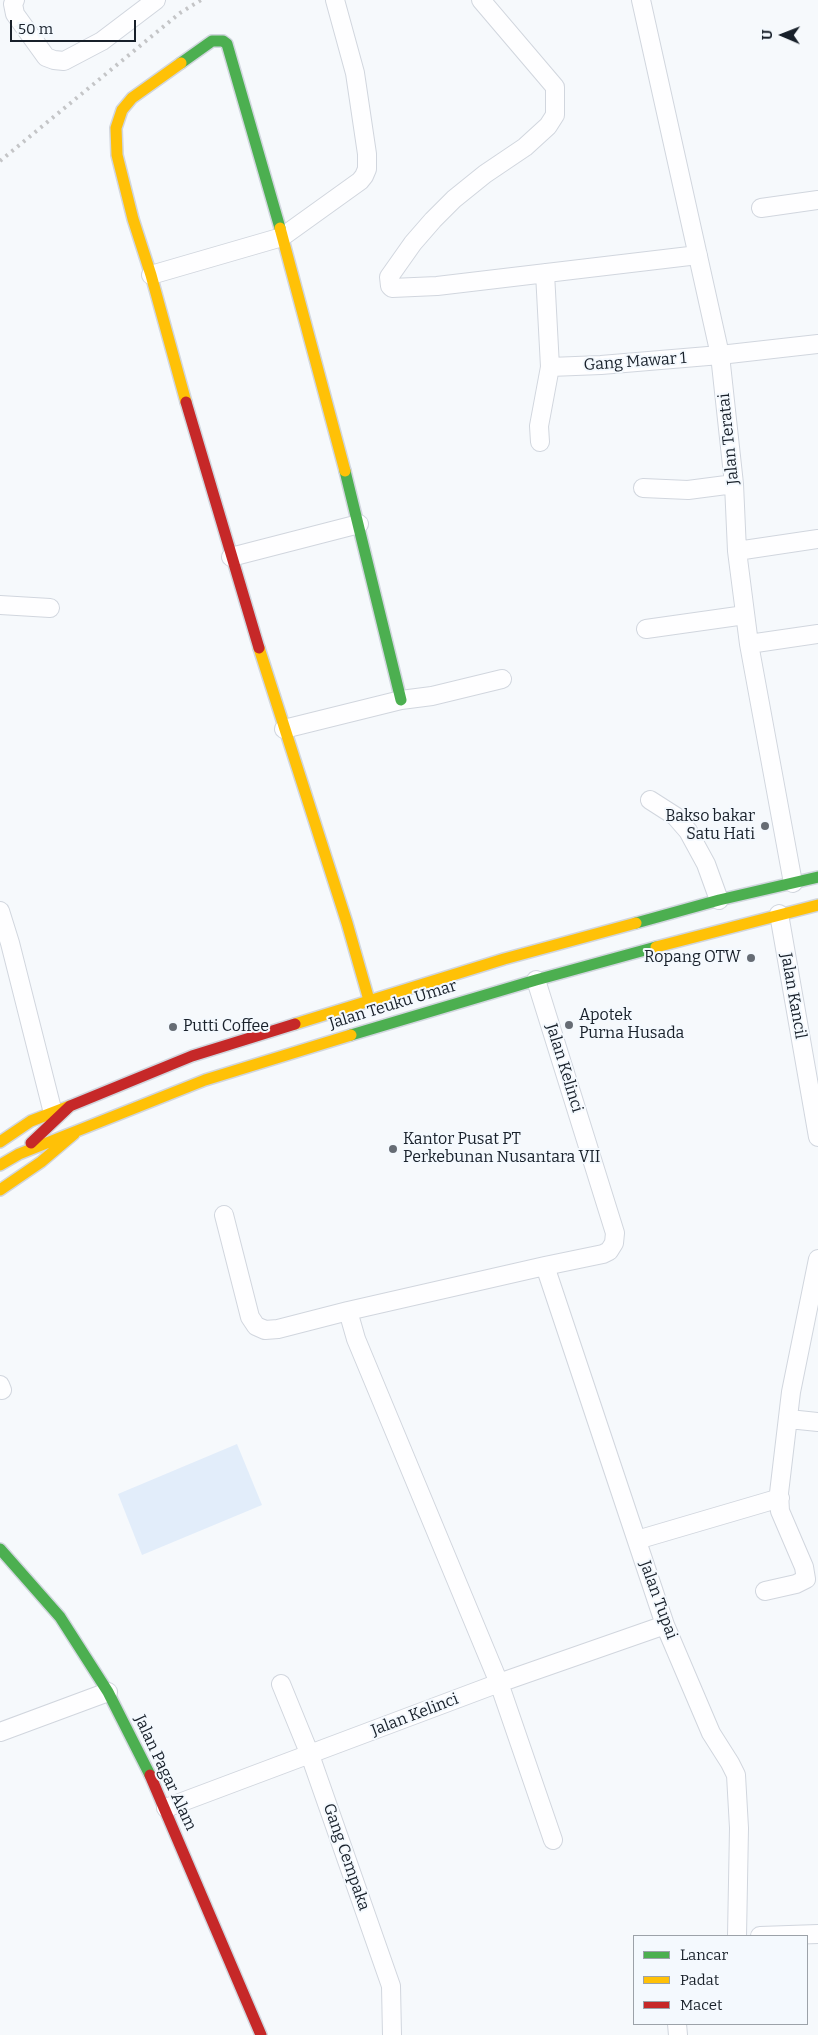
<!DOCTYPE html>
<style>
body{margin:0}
#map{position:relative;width:818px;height:2035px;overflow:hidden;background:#f6f9fc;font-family:Bitter,serif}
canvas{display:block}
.legend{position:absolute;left:633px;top:1935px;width:175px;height:90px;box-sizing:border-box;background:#f4f9fe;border:1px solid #9ca2a9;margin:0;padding:6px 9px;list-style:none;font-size:15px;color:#18202a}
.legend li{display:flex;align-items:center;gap:10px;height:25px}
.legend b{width:25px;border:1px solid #9ca2a9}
.north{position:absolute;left:758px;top:10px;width:50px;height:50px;-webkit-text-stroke:4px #f4f9fe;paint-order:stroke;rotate:271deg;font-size:14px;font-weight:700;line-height:20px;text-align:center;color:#18202a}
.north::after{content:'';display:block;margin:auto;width:18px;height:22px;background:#18202a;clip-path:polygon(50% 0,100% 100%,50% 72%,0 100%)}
.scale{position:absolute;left:10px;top:20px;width:126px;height:22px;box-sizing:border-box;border:2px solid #18202a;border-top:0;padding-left:6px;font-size:15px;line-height:18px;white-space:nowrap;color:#18202a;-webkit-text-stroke:4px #f4f9fe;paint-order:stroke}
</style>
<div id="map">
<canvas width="818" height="2035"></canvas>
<ul class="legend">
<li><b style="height:6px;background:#4caf50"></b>Lancar</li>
<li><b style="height:6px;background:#ffc107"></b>Padat</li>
<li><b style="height:6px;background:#c62828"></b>Macet</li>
</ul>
<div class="north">U</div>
<div class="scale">50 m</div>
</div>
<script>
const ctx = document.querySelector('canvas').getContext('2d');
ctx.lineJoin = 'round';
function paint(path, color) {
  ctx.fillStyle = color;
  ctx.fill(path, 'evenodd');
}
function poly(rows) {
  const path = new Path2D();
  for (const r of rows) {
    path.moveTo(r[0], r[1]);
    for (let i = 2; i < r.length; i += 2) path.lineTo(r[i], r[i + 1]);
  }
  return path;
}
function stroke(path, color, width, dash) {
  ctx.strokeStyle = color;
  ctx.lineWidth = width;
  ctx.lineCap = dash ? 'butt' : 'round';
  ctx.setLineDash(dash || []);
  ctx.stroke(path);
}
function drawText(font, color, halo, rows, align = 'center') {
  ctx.font = font + ' Bitter,serif';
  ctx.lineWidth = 4;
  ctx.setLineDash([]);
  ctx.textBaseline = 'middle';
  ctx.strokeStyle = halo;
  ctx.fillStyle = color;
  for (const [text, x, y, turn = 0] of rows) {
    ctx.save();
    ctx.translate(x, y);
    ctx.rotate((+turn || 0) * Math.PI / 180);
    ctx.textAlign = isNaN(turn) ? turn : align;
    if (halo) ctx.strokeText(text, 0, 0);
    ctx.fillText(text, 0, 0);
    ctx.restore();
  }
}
const green = poly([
 [237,1444,262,1505,142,1555,118,1494]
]);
const street = poly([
 [15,0,13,4,15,14,46,57,54,60,64,61,102,41,156,0],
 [481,0,555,87,555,115,548,126,525,147,485,174,454,199,433,220,413,243,389,277,390,286,392,288,437,286,698,255],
 [641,0,720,355,734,484,737,551,749,644,793,883],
 [761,208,818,200],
 [151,275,282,237,360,181,364,176,367,169,367,154,355,73,335,0],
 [550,367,601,365,720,355,818,344],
 [540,442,539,426,550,367,545,273],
 [643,488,688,490,734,484],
 [737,551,818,539],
 [231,557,359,524],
 [0,605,50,608],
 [646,629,745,615],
 [749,644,818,634],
 [284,729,401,700,432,696,502,679],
 [650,800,675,816,688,831,706,864,719,900],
 [0,911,10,943,53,1113],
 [779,914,818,1137],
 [224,1215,250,1317,256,1326,265,1330,278,1329,348,1311,545,1266,603,1254,609,1251,614,1243,615,1233,536,980],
 [545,1266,665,1625,711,1733,730,1763,736,1775,739,1828,737,1936],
 [348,1311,356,1339,499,1683,553,1840],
 [0,1385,2,1390],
 [789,1419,818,1422],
 [637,1540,780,1498],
 [765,1591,796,1584,806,1579,804,1567,780,1511,779,1493,791,1392,818,1259],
 [281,1684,310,1755,391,1986,392,2035],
 [0,1732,108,1692],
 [166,1808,499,1683,665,1625],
 [760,1936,818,1934],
 [677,2024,678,2035]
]);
const fast = poly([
 [181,63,212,41,223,41,227,44,280,228],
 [345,471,401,700],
 [636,923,719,900,818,877],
 [351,1035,536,980,656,947],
 [0,1549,60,1617,108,1692,150,1775]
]);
const slow = poly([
 [181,63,132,98,122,110,116,128,117,155,133,219,151,275,186,402],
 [280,228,345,471],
 [259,648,347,923,369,1000],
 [656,947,818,905],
 [295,1024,504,959,636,923],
 [0,1142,31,1121,70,1106],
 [0,1165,19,1154,205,1080,351,1035],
 [0,1190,41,1162,74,1134]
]);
const jam = poly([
 [186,402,259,648],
 [31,1143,70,1106,192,1056,295,1024],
 [150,1775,261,2035]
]);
const rail = poly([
 [0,161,180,13,201,0]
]);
const markers = [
 [765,826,5,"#666c74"],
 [751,958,5,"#666c74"],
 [569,1025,5,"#666c74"],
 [173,1027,5,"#666c74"],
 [393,1149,5,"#666c74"]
];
const streetNames = [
 ["Gang Mawar 1",635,362,-4],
 ["Jalan Teratai",729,439,-96],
 ["Jalan Kancil",793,996,80],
 ["Jalan Teuku Umar",393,1005,-17],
 ["Jalan Kelinci",564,1068,73],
 ["Jalan Tupai",658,1600,70],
 ["Jalan Kelinci",415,1715,-21],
 ["Jalan Pagar Alam",165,1773,65],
 ["Gang Cempaka",346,1857,71]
];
const poiNames = [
 ["Bakso bakar",755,817,"right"],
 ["Satu Hati",755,835,"right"],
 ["Ropang OTW",741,958,"right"],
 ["Apotek",579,1016],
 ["Purna Husada",579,1034],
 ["Putti Coffee",183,1027],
 ["Kantor Pusat PT",403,1140],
 ["Perkebunan Nusantara VII",403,1158]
];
paint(green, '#e2edfa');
stroke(street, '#d1d6de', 20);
stroke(fast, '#d1d6de', 14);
stroke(slow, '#d1d6de', 14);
stroke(jam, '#d1d6de', 14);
stroke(street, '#fefeff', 18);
stroke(fast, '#4caf50', 11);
stroke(slow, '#ffc107', 11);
stroke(jam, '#c62828', 11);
stroke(rail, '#c4c5c7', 4, [2.5, 5]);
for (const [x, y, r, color] of markers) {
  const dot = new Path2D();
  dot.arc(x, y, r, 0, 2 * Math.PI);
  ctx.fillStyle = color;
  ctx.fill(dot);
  stroke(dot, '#f4f9fe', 2);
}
drawText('16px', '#18202a', '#f4f9fe', streetNames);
drawText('16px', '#18202a', '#f4f9fe', poiNames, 'left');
</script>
